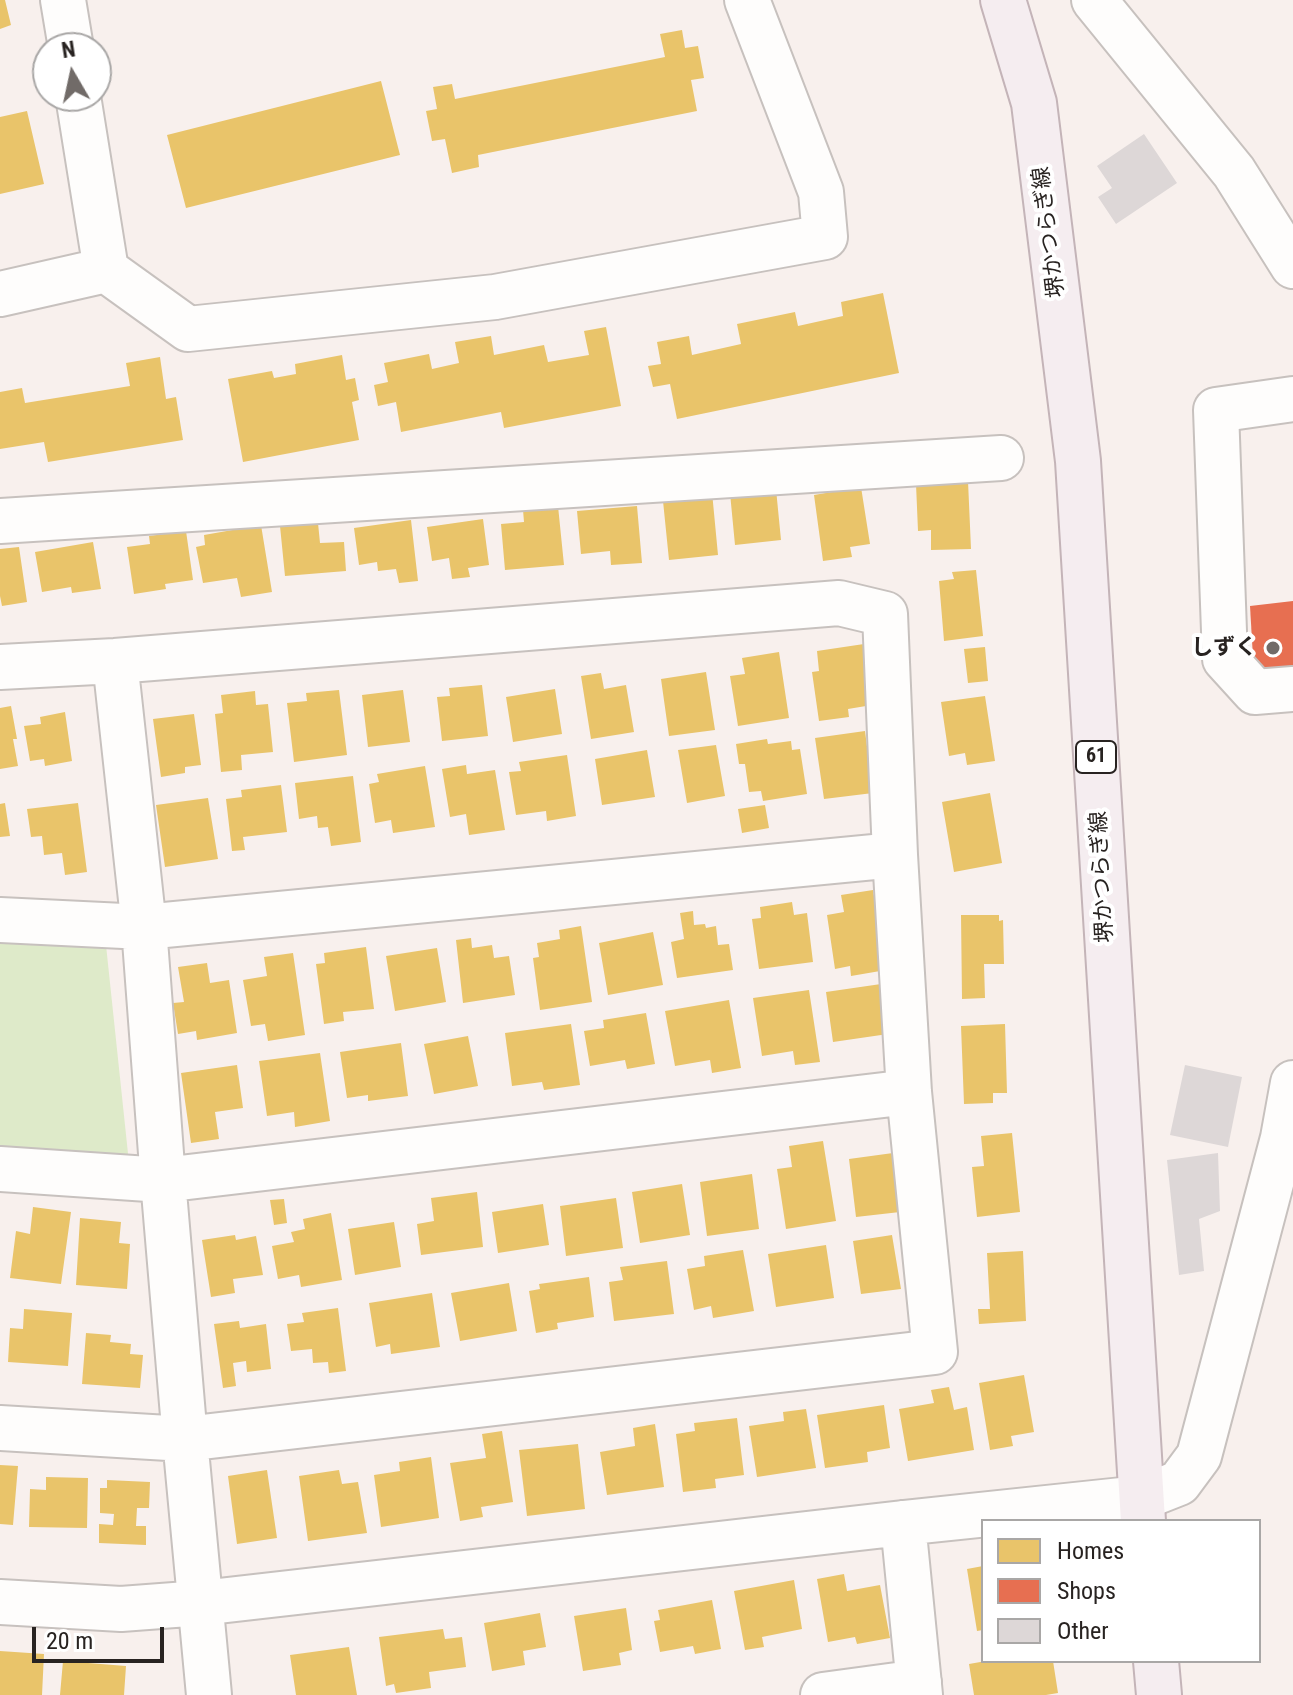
<!DOCTYPE html>
<meta charset="utf-8">
<style>
body{margin:0}
#map{position:relative;width:1293px;height:1695px;overflow:hidden;background:#f8f0ed;font-family:"Roboto Condensed",sans-serif}
canvas{display:block}
.legend{position:absolute;left:981px;top:1519px;width:280px;height:144px;box-sizing:border-box;background:#fff;border:2px solid #a9a7a6;margin:0;padding:10px 14px;list-style:none;font-size:24px;color:#282321}
.legend li{display:flex;align-items:center;gap:16px;height:40px}
.legend b{width:40px;border:2px solid #a9a7a6}
.north{position:absolute;left:32px;top:32px;width:80px;height:80px;box-sizing:border-box;background:#fff;border:2px solid #a9a7a6;border-radius:50%;rotate:351deg;font-size:22px;font-weight:700;line-height:32px;text-align:center;color:#282321}
.north::after{content:'';display:block;margin:auto;width:28px;height:36px;background:#716b68;clip-path:polygon(50% 0,100% 100%,50% 72%,0 100%)}
.scale{position:absolute;left:32px;top:1627px;width:132px;height:36px;box-sizing:border-box;border:4px solid #282321;border-top:0;padding-left:10px;font-size:24px;line-height:28px;white-space:nowrap;color:#282321;-webkit-text-stroke:6px #fff;paint-order:stroke}
</style>
<div id="map">
<canvas width="1293" height="1695"></canvas>
<ul class="legend">
<li><b style="height:22px;background:#e9c46a"></b>Homes</li>
<li><b style="height:22px;background:#e76f51"></b>Shops</li>
<li><b style="height:22px;background:#ddd7d7"></b>Other</li>
</ul>
<div class="north">N</div>
<div class="scale">20 m</div>
</div>
<script>
const ctx = document.querySelector('canvas').getContext('2d');
ctx.lineJoin = 'round';
function paint(path, color) {
  ctx.fillStyle = color;
  ctx.fill(path, 'evenodd');
}
function poly(rows) {
  const path = new Path2D();
  for (const r of rows) {
    path.moveTo(r[0], r[1]);
    for (let i = 2; i < r.length; i += 2) path.lineTo(r[i], r[i + 1]);
  }
  return path;
}
function stroke(path, color, width, dash) {
  ctx.strokeStyle = color;
  ctx.lineWidth = width;
  ctx.lineCap = dash ? 'butt' : 'round';
  ctx.setLineDash(dash || []);
  ctx.stroke(path);
}
function drawText(font, color, halo, rows, align = 'center') {
  ctx.font = font + ' "Roboto Condensed","Noto Sans JP",sans-serif';
  ctx.lineWidth = 8;
  ctx.setLineDash([]);
  ctx.textBaseline = 'middle';
  ctx.strokeStyle = halo;
  ctx.fillStyle = color;
  for (const [text, x, y, turn = 0] of rows) {
    ctx.save();
    ctx.translate(x, y);
    ctx.rotate((+turn || 0) * Math.PI / 180);
    ctx.textAlign = isNaN(turn) ? turn : align;
    if (halo) ctx.strokeText(text, 0, 0);
    ctx.fillText(text, 0, 0);
    ctx.restore();
  }
}
const green = poly([
 [0,943,106,945,129,1163,0,1154]
]);
const homes = poly([
 [0,0,5,0,11,25,0,29],
 [682,30,685,48,698,46,704,78,691,80,697,111,478,155,479,167,452,173,445,139,432,141,426,111,437,109,433,87,452,84,455,99,665,57,660,34],
 [381,81,400,155,186,208,167,135],
 [27,111,44,184,0,194,0,117],
 [883,293,899,373,677,419,670,384,653,387,648,366,661,364,657,342,689,336,692,355,741,344,737,324,795,312,798,326,843,316,841,302],
 [606,327,621,406,504,428,501,412,401,432,396,402,378,406,374,385,388,382,384,363,429,354,432,369,459,363,455,342,491,336,494,355,544,345,548,362,589,355,584,331],
 [342,355,346,380,355,378,359,400,352,402,359,440,243,462,228,379,272,371,274,378,296,374,295,364],
 [160,357,166,399,176,397,183,440,48,462,44,442,0,449,0,392,22,388,25,403,130,386,126,363],
 [968,481,971,549,931,550,931,530,918,531,916,484],
 [861,487,870,544,850,547,852,557,823,561,814,495],
 [776,489,781,540,735,545,730,493],
 [712,492,718,555,669,560,663,501],
 [558,506,564,565,505,570,501,524,524,522,523,510],
 [637,506,642,563,611,565,610,551,581,554,577,511],
 [483,519,489,565,468,568,470,577,452,579,449,558,432,561,427,527],
 [411,520,418,581,399,583,396,569,378,571,377,562,359,565,354,528],
 [318,523,320,543,344,542,346,571,285,576,280,526],
 [261,525,272,592,241,597,237,578,203,583,196,547,205,545,204,535],
 [186,531,193,580,165,584,166,589,134,594,127,547,150,544,149,536],
 [93,542,101,589,72,593,71,587,42,592,35,552],
 [19,547,27,602,2,606,0,596,0,549],
 [976,570,983,636,944,641,939,581,954,579,952,572],
 [864,644,872,705,848,709,849,717,819,721,812,672,819,671,817,651],
 [985,647,988,681,968,683,964,649],
 [779,652,789,718,738,726,730,676,745,674,742,658],
 [706,672,715,730,669,736,661,679],
 [601,673,604,689,626,685,634,732,591,739,581,676],
 [482,685,488,736,442,741,437,697,450,696,449,688],
 [555,689,562,734,513,742,506,697],
 [339,690,347,755,294,762,287,703,307,701,306,693],
 [403,690,410,742,368,747,362,695],
 [255,691,256,705,268,704,273,752,241,755,242,770,221,772,215,714,223,713,221,695],
 [985,696,995,761,967,765,965,753,949,756,941,702],
 [11,706,17,739,13,739,18,766,0,769,0,708],
 [65,712,72,761,45,766,44,759,30,761,24,726,41,724,40,717],
 [194,714,201,765,185,767,185,773,161,777,153,719],
 [865,731,873,793,824,799,815,738],
 [767,739,768,744,791,741,792,750,800,749,807,794,763,801,761,791,749,792,745,764,739,764,736,744],
 [716,745,725,796,687,803,678,750],
 [647,750,655,797,602,805,595,759],
 [567,755,576,816,547,821,546,811,516,815,509,772,521,771,519,762],
 [466,765,467,774,495,770,505,830,469,835,466,814,450,817,442,769],
 [425,766,435,827,393,833,391,820,375,823,369,784,379,782,377,774],
 [353,776,361,842,331,846,328,827,318,828,317,816,299,819,295,783],
 [281,785,287,832,243,837,245,850,232,851,226,799,242,797,241,790],
 [990,793,1002,863,954,872,942,802],
 [208,798,218,859,165,867,156,805],
 [5,803,10,836,0,837,0,804],
 [78,803,87,872,65,875,62,853,44,855,42,836,31,837,27,809],
 [765,805,769,828,742,833,738,809],
 [873,890,886,970,851,976,850,966,835,969,827,915,844,912,841,895],
 [792,902,794,915,807,913,813,962,759,969,752,919,761,918,760,907],
 [693,911,694,925,705,924,706,928,716,926,718,945,729,944,733,970,677,978,671,942,684,939,680,913],
 [961,915,999,915,999,921,1003,920,1004,964,984,964,985,998,962,999],
 [581,926,592,1002,540,1010,533,958,539,957,537,943,560,939,559,930],
 [653,932,663,985,608,995,599,943],
 [471,938,472,948,492,945,494,958,509,956,515,995,463,1003,456,940],
 [366,947,374,1009,343,1012,344,1021,324,1024,316,964,325,963,324,953],
 [437,948,446,1002,395,1011,386,956],
 [293,953,305,1035,268,1041,265,1024,251,1026,243,980,267,976,264,957],
 [207,963,210,983,229,980,237,1033,197,1040,196,1031,178,1034,173,1003,184,1002,178,967],
 [881,984,888,1034,833,1042,826,992],
 [809,990,820,1062,795,1065,793,1051,762,1056,753,998],
 [729,1000,741,1068,712,1073,710,1060,675,1066,665,1011],
 [646,1013,655,1064,627,1069,625,1060,590,1066,584,1031,604,1028,603,1020],
 [571,1024,580,1085,544,1090,542,1082,512,1086,505,1033],
 [1005,1024,1007,1093,993,1093,993,1103,964,1104,961,1026],
 [468,1036,478,1086,434,1094,424,1044],
 [401,1043,408,1096,368,1101,368,1095,347,1098,340,1052],
 [320,1053,330,1121,295,1127,294,1112,267,1116,259,1061],
 [237,1065,243,1108,215,1112,219,1139,191,1143,181,1073],
 [1012,1133,1020,1212,977,1217,972,1167,984,1166,981,1136],
 [823,1141,836,1221,786,1229,777,1169,792,1167,789,1146],
 [893,1153,900,1212,856,1217,849,1159],
 [752,1174,759,1229,707,1236,700,1182],
 [682,1184,690,1235,640,1243,632,1192],
 [477,1192,483,1247,421,1255,417,1224,434,1221,431,1198],
 [616,1198,623,1248,566,1256,560,1206],
 [284,1199,287,1223,274,1225,270,1200],
 [543,1204,549,1245,498,1253,492,1212],
 [33,1207,71,1212,61,1284,10,1278,16,1231,30,1234],
 [331,1213,342,1280,301,1287,299,1275,278,1279,272,1246,294,1242,291,1232,305,1229,303,1219],
 [80,1218,121,1222,119,1243,130,1244,127,1289,76,1285],
 [394,1222,401,1267,355,1275,348,1229],
 [235,1235,236,1240,256,1236,263,1275,233,1279,235,1293,211,1297,202,1240],
 [892,1235,901,1289,861,1294,853,1241],
 [826,1245,834,1298,776,1307,768,1254],
 [743,1250,754,1311,713,1318,711,1306,694,1310,687,1269,705,1266,704,1256],
 [1023,1251,1026,1321,979,1324,978,1309,990,1309,987,1253],
 [667,1261,674,1314,614,1321,609,1282,623,1280,620,1267],
 [589,1277,594,1317,557,1323,558,1329,536,1333,529,1291,540,1289,539,1284],
 [509,1283,517,1331,460,1341,451,1293],
 [432,1293,440,1347,391,1354,390,1344,376,1347,369,1303],
 [338,1308,346,1371,329,1373,328,1362,313,1363,312,1349,291,1351,287,1324,304,1322,302,1313],
 [24,1309,72,1313,68,1366,8,1362,10,1328,23,1329],
 [239,1321,240,1328,266,1324,271,1369,247,1372,246,1361,233,1363,236,1386,223,1388,214,1324],
 [86,1333,111,1335,110,1342,131,1344,130,1354,143,1355,140,1388,82,1384],
 [1024,1375,1034,1432,1011,1436,1013,1446,990,1450,979,1383],
 [949,1387,954,1410,967,1407,974,1450,908,1461,899,1409,934,1403,931,1390],
 [884,1405,890,1448,867,1452,868,1462,825,1468,817,1415],
 [806,1409,816,1468,757,1477,749,1426,784,1421,783,1412],
 [737,1418,744,1475,715,1479,716,1488,683,1492,676,1434,695,1431,694,1423],
 [655,1424,664,1487,607,1495,600,1452,635,1446,633,1428],
 [502,1431,513,1502,481,1507,483,1517,460,1521,450,1463,486,1458,482,1434],
 [578,1444,585,1509,527,1516,519,1450],
 [431,1457,439,1518,381,1527,374,1475,400,1471,399,1462],
 [0,1465,18,1466,13,1525,0,1524],
 [267,1470,277,1538,237,1544,228,1476],
 [339,1470,342,1484,358,1482,367,1533,308,1541,299,1476],
 [46,1477,88,1478,87,1528,29,1527,30,1489,46,1490],
 [107,1480,150,1482,149,1508,137,1508,136,1526,146,1526,146,1545,99,1543,99,1524,113,1525,114,1514,100,1513,100,1488,107,1488],
 [983,1566,983,1630,977,1631,967,1569],
 [844,1574,847,1591,880,1585,890,1638,857,1644,855,1637,828,1642,817,1579],
 [794,1580,802,1629,762,1637,764,1647,745,1650,734,1591],
 [712,1600,721,1649,695,1654,693,1646,660,1652,654,1621,660,1620,658,1610],
 [626,1608,632,1650,619,1653,621,1665,583,1671,574,1616],
 [540,1613,546,1647,523,1651,525,1665,492,1671,484,1623],
 [443,1629,445,1639,462,1637,466,1667,429,1672,431,1688,396,1693,394,1684,386,1686,379,1637],
 [349,1647,357,1695,296,1695,290,1655],
 [0,1651,44,1654,42,1695,0,1695],
 [63,1661,126,1666,124,1695,60,1695],
 [986,1661,1053,1661,1058,1693,1046,1695,974,1695,969,1664]
]);
const shops = poly([
 [1293,601,1293,689,1255,692,1250,606]
]);
const building = poly([
 [1144,134,1177,183,1116,224,1098,197,1112,188,1097,166],
 [1185,1065,1242,1077,1228,1147,1170,1135],
 [1218,1153,1220,1211,1199,1219,1204,1271,1179,1275,1167,1160]
]);
const minor = poly([
 [63,0,71,48],
 [1094,0,1234,172,1293,266],
 [78,96,106,270,188,329,495,297,825,237,821,192,747,0],
 [0,294,106,270],
 [1293,399,1216,410,1225,659,1255,692,1293,689],
 [0,521,1001,458],
 [115,661,144,927,163,1180,185,1439,209,1695],
 [0,667,115,661,839,603,885,614,895,855,909,1092,935,1352,185,1439,0,1428],
 [0,920,144,927,895,855],
 [0,1169,163,1180,909,1092],
 [903,1523,920,1695],
 [0,1602,121,1609,201,1603,903,1523,1141,1498,1179,1483,1199,1456,1283,1138,1293,1083],
 [823,1695,919,1682]
]);
const major = poly([
 [1003,0,1034,103,1078,461,1143,1521],
 [1156,1661,1159,1695]
]);
const markers = [
 [1273,648,8,"#716b68"]
];
const shields = [
 [1096,757,40]
];
const shieldNames = [
 ["61",1096,757]
];
const streetNames = [
 ["堺かつらぎ線",1050,232,-97],
 ["堺かつらぎ線",1103,877,-93]
];
const poiNames = [
 ["しずく",1257,648]
];
paint(green, '#deeac9');
paint(homes, '#e9c46a');
paint(shops, '#e76f51');
paint(building, '#ddd7d7');
stroke(minor, '#c7c1be', 48);
stroke(major, '#c4b4b8', 48);
stroke(minor, '#fefdfc', 44);
stroke(major, '#f5edf0', 44);
for (const [x, y, r, color] of markers) {
  const dot = new Path2D();
  dot.arc(x, y, r, 0, 2 * Math.PI);
  ctx.fillStyle = color;
  ctx.fill(dot);
  stroke(dot, '#fff', 3);
}
for (const [x, y, w] of shields) {
  const box = new Path2D();
  box.roundRect(x - w / 2, y - 16, w, 32, 6);
  ctx.fillStyle = '#fff';
  ctx.fill(box);
  stroke(box, '#282321', 2);
}
drawText('bold 20px', '#282321', null, shieldNames);
drawText('22px', '#282321', '#fff', streetNames);
drawText('bold 22px', '#282321', '#fff', poiNames, 'right');
</script>
